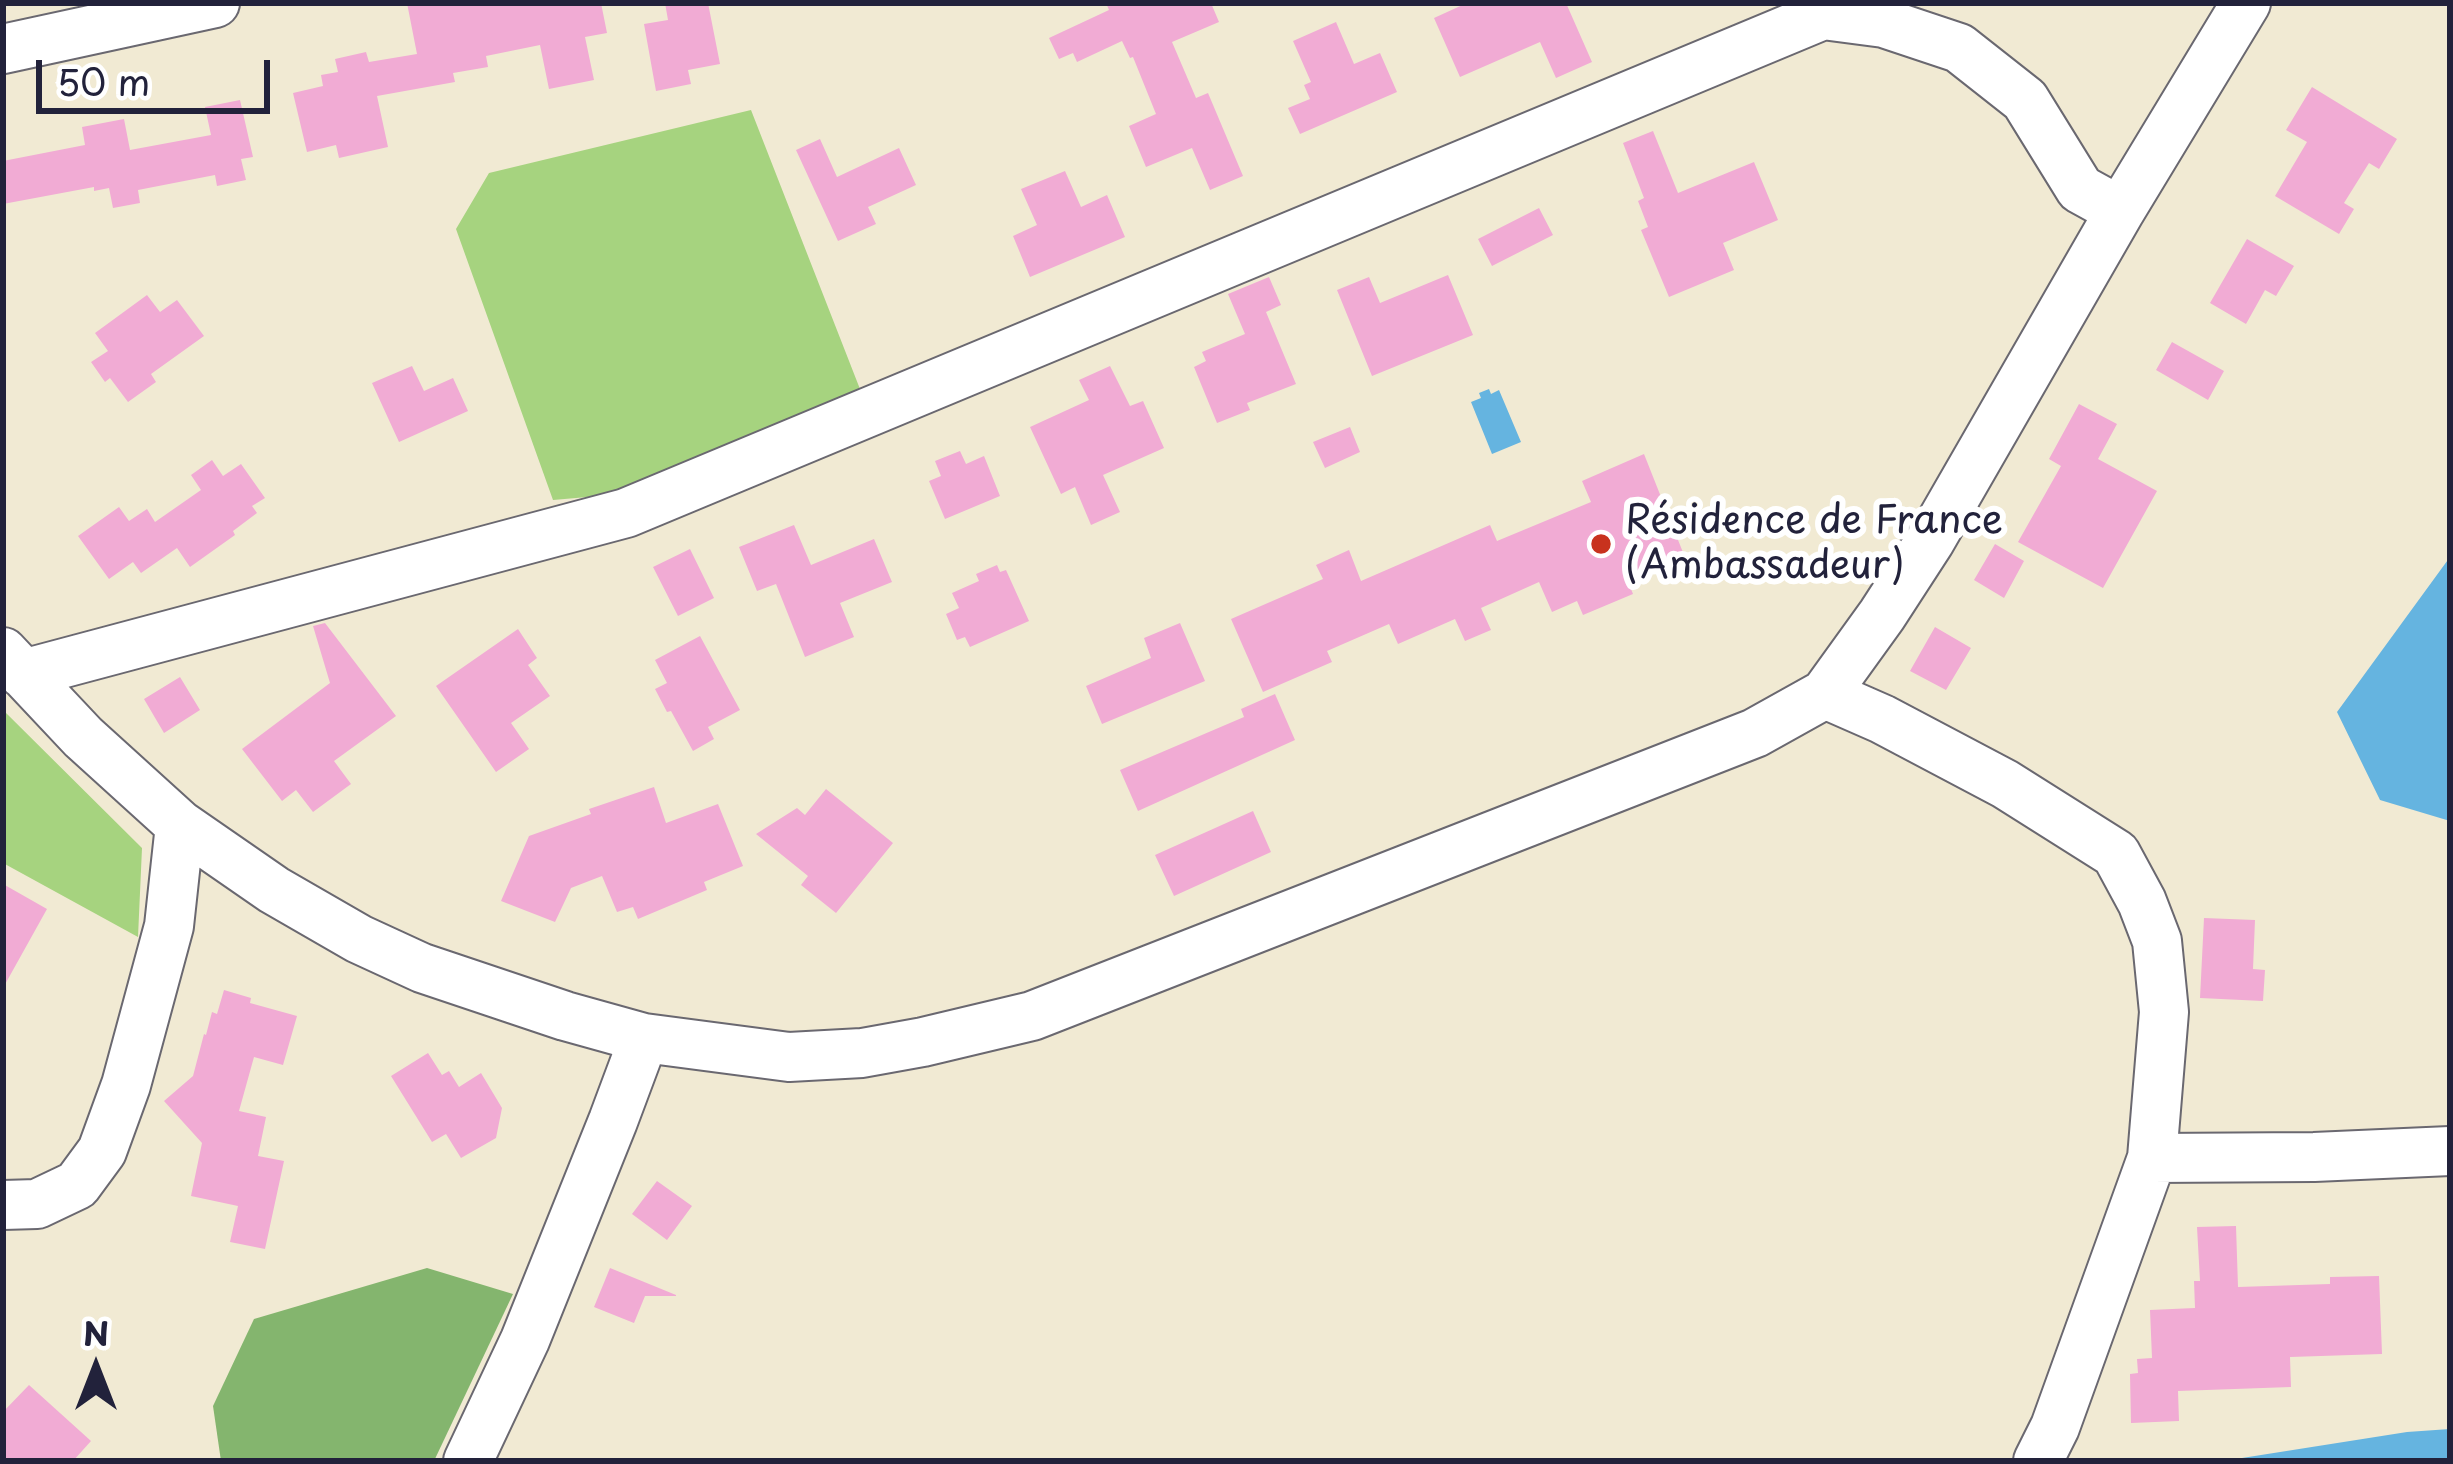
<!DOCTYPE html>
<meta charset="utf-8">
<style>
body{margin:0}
#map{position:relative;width:2453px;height:1464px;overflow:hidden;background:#f1ead3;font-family:"Playpen Sans",sans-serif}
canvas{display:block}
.frame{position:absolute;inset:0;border:6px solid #22223b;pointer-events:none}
.north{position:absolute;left:36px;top:1308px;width:120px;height:120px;-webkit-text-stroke:9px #fff;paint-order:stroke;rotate:0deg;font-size:33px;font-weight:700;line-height:48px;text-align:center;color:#22223b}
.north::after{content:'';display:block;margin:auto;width:42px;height:54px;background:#22223b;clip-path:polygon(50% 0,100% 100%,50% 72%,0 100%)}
.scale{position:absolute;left:36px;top:60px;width:234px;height:54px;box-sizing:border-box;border:6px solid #22223b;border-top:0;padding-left:15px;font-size:36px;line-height:42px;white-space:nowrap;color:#22223b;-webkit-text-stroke:9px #fff;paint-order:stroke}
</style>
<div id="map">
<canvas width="2453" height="1464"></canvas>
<div class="frame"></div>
<div class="north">N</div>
<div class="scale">50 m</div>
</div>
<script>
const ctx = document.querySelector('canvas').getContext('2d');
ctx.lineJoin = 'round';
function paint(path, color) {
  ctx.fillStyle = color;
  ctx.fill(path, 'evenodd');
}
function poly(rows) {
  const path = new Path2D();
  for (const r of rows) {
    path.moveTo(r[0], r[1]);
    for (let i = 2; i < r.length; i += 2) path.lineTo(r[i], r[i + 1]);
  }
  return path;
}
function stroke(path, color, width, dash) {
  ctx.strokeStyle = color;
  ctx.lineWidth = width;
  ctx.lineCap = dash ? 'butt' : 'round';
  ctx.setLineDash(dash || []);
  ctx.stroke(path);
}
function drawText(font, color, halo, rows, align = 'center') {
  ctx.font = font + ' "Playpen Sans",sans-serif';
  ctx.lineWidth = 12;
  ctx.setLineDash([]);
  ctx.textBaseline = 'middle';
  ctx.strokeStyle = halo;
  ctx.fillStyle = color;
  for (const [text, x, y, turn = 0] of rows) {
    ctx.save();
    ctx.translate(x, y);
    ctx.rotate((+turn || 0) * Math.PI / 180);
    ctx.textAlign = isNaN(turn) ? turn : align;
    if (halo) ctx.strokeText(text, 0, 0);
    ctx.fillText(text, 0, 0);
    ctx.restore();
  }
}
const green = poly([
 [751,110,867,407,622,494,553,500,456,229,489,173],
 [3,710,142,848,138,937,3,863]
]);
const forest = poly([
 [427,1268,513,1294,434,1461,221,1461,213,1406,254,1319]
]);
const water = poly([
 [1489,389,1491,394,1499,390,1521,442,1492,454,1471,402,1481,398,1479,393],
 [2450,557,2450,821,2380,800,2337,712],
 [2450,1429,2450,1461,2223,1461,2407,1432]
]);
const building = poly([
 [407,3,601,3,607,33,585,37,594,80,549,89,540,45,486,56,488,67,453,73,455,82,377,96,388,147,339,158,336,145,307,152,293,93,323,86,321,75,338,72,335,59,366,52,369,62,417,54],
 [665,3,708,3,720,64,688,70,691,84,656,91,644,24,668,20],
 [1106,3,1211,3,1219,22,1172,42,1196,98,1208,93,1243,176,1210,190,1192,148,1146,167,1129,126,1156,114,1133,57,1130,58,1122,41,1077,62,1073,53,1059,59,1049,38,1109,10],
 [1467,3,1566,3,1592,62,1556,78,1540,42,1460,77,1434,18],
 [1336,22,1354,64,1380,53,1397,92,1300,134,1288,108,1310,99,1304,85,1311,82,1293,41],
 [2312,87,2397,139,2379,169,2369,163,2344,203,2354,209,2339,234,2275,196,2307,142,2286,130],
 [240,100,253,157,241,159,246,180,217,186,215,175,138,190,140,203,113,208,109,188,94,191,94,187,3,204,3,161,85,145,82,127,124,119,130,150,211,135,205,107],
 [1653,131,1678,193,1754,162,1778,220,1723,243,1734,270,1669,297,1641,230,1648,227,1638,201,1644,198,1623,143],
 [820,139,837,177,899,148,916,185,868,207,876,224,838,241,796,150],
 [1065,171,1081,207,1107,195,1125,237,1030,277,1013,236,1037,225,1021,189],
 [1539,208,1553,235,1492,266,1478,239],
 [2247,239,2294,266,2276,296,2265,290,2246,324,2210,303],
 [1448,275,1473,335,1372,376,1337,290,1369,277,1380,303],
 [1269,277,1281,305,1266,312,1296,384,1247,403,1250,410,1217,423,1194,367,1206,361,1202,352,1245,334,1228,294],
 [147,295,160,312,177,300,204,336,151,374,156,382,128,402,110,378,105,382,91,362,108,351,95,333],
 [2172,342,2224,371,2208,400,2156,370],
 [412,366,424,391,453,378,468,411,399,442,372,383],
 [1110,366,1130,406,1143,401,1164,448,1103,475,1120,512,1091,525,1075,487,1061,494,1030,427,1089,400,1079,380],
 [2079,404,2117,424,2098,459,2157,491,2103,588,2018,542,2061,466,2049,459],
 [1350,427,1360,452,1325,468,1313,442],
 [960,451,966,464,984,456,1000,496,945,519,929,481,941,476,935,461],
 [1644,454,1684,555,1627,579,1633,594,1583,615,1577,601,1552,612,1539,582,1481,608,1491,630,1465,641,1455,619,1398,644,1389,624,1327,651,1332,662,1263,692,1231,619,1323,579,1316,565,1349,550,1361,581,1490,525,1497,541,1591,502,1582,481],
 [212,460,223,476,241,464,265,498,252,506,257,513,233,531,235,535,190,567,177,548,141,573,133,562,109,579,78,536,119,507,129,521,147,509,155,522,201,490,191,475],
 [794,525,811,565,874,539,892,582,840,603,854,637,805,657,776,584,757,591,739,547],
 [1995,544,2024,561,2004,598,1974,580],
 [690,549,714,598,678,616,653,567],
 [997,565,1000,572,1006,570,1029,621,970,647,965,637,957,640,946,614,959,608,952,593,979,581,976,574],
 [325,623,396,716,334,761,351,784,313,812,296,790,282,801,242,749,330,683,313,626],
 [1180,623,1205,681,1102,724,1086,686,1151,658,1144,638],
 [1935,627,1971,648,1946,690,1910,671],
 [518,629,537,658,528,665,550,696,511,723,529,749,496,772,436,686],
 [700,636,740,710,708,727,714,739,693,751,671,711,667,712,655,689,667,683,655,660],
 [180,677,200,710,164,733,144,699],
 [1275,694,1295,740,1138,811,1120,770,1244,717,1241,709],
 [654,787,666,823,718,804,743,866,704,882,707,890,638,919,633,907,617,912,602,876,571,888,555,922,501,901,529,836,591,814,589,809],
 [826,789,893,843,836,913,801,885,808,876,756,834,797,808,805,815],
 [1253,811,1271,852,1174,896,1155,855],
 [3,884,47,909,3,988],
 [2204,918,2255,920,2253,969,2265,970,2263,1001,2200,998],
 [224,990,251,998,250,1003,297,1016,283,1065,254,1057,239,1111,266,1117,258,1156,284,1161,265,1249,230,1242,238,1206,191,1196,202,1143,164,1101,193,1076,204,1034,206,1035,212,1012,217,1014],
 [428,1053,442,1075,449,1071,459,1087,481,1073,502,1108,496,1138,461,1158,446,1134,432,1142,391,1076],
 [657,1181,692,1206,667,1240,632,1214],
 [2236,1226,2238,1287,2330,1284,2330,1277,2379,1276,2382,1354,2290,1357,2291,1387,2178,1391,2179,1421,2131,1423,2130,1374,2138,1373,2137,1359,2152,1358,2150,1310,2195,1308,2194,1281,2200,1281,2197,1227],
 [610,1268,676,1295,676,1296,645,1296,634,1323,594,1307],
 [29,1385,91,1441,73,1461,3,1461,3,1412]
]);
const minor = poly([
 [3,49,215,3],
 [3,652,83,737,180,825,274,890,359,939,422,968,565,1016,644,1038,789,1057,862,1053,923,1042,1032,1016,1755,733,1825,694,1882,615,1930,541,2120,211,2246,3],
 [23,674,626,513,1823,15,1884,23,1959,48,2025,100,2080,189,2120,211],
 [1825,694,1882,719,2005,784,2116,854,2142,902,2157,941,2164,1012,2152,1158,2055,1427,2038,1461],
 [2152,1158,2314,1157,2450,1151],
 [3,1205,37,1204,77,1185,102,1151,126,1085,169,926,180,825],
 [468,1461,525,1340,613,1121,644,1038]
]);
const markers = [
 [1601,544,12,"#c8321e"]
];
const poiNames = [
 ["Résidence de France",1625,522],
 ["(Ambassadeur)",1625,567]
];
paint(green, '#a6d37f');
paint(forest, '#84b56e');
paint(water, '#65b4e0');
paint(building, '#f1abd4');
stroke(minor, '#6a6870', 52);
stroke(minor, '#fff', 48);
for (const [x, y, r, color] of markers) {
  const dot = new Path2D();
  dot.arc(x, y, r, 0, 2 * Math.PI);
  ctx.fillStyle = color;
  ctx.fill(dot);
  stroke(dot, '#fff', 4.5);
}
drawText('39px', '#22223b', '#fff', poiNames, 'left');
</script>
